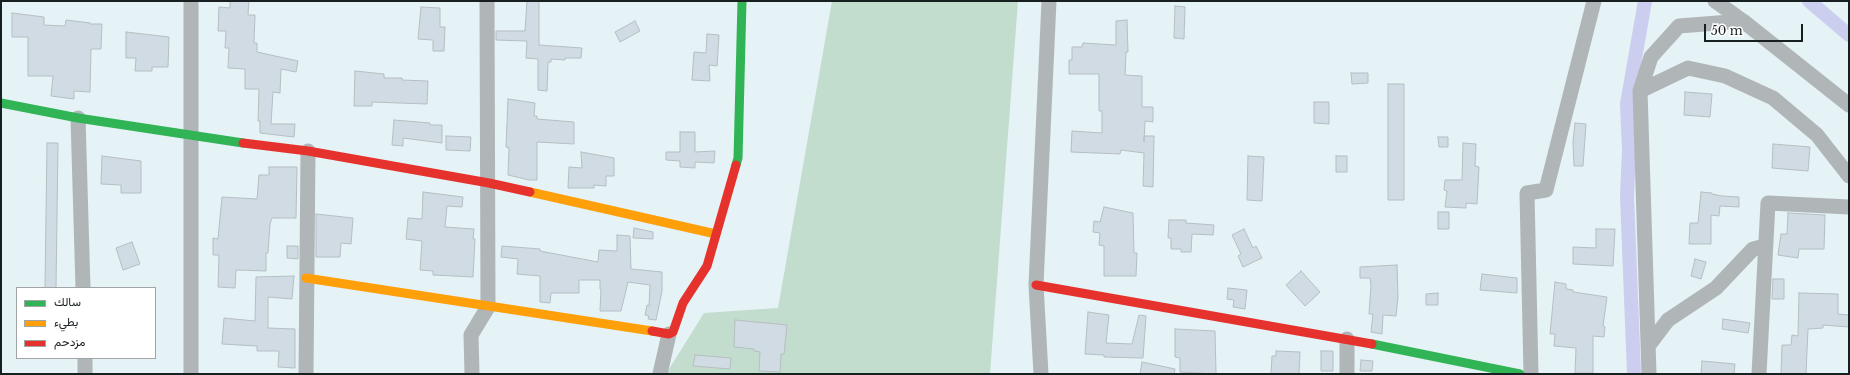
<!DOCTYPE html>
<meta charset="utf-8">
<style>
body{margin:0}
#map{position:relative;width:1850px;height:375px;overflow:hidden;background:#e5f2f6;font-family:"Libre Baskerville",Vazirmatn,serif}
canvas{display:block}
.frame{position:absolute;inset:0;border:2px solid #171f21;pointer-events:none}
.legend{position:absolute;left:16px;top:287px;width:140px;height:72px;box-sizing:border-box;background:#fff;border:1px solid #a2a5a6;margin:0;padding:5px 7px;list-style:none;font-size:12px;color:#171f21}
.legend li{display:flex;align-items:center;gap:8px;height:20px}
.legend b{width:20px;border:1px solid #a2a5a6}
.scale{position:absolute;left:1704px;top:24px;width:99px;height:18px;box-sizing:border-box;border:2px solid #171f21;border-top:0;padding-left:5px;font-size:12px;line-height:14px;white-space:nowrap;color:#171f21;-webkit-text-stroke:3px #fff;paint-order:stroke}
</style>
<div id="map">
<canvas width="1850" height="375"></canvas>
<div class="frame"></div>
<ul class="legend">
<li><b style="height:5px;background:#30b455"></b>سالك</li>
<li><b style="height:5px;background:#ff9f0a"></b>بطيء</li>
<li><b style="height:5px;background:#e5322d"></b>مزدحم</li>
</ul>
<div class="scale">50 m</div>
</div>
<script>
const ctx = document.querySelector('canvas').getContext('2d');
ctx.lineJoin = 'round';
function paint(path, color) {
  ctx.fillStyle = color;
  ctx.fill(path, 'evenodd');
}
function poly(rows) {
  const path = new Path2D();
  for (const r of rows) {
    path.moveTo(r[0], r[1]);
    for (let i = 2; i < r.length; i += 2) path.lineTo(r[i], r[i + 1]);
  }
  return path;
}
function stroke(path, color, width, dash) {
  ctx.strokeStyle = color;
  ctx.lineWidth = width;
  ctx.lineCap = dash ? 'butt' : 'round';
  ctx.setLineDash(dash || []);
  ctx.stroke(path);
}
const green = poly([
 [832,1,1018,1,990,374,666,374,704,313,778,308]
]);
const canal = poly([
 [1809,1,1849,35],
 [1634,374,1627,196,1629,151,1627,104,1645,1]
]);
const building = poly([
 [230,1,249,1,248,15,255,15,254,43,257,43,257,52,298,61,296,72,281,69,280,93,273,92,271,124,295,124,294,137,260,133,260,121,258,121,259,89,245,89,245,69,228,68,229,48,225,48,226,31,218,31,219,7,230,8,230,1],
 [527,1,539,1,539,45,582,48,581,58,565,58,565,60,551,59,551,62,548,62,547,91,538,90,538,59,526,58,527,41,496,40,496,31,525,31,527,1],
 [1175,6,1185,7,1184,39,1174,38,1175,6],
 [421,7,440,8,440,27,445,27,444,51,433,51,433,40,418,39,421,7],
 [12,13,44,17,44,25,65,26,66,20,90,23,90,24,102,24,101,49,91,49,90,92,74,91,74,99,51,96,53,76,28,76,28,37,12,37,12,13],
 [1127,20,1128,52,1126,52,1125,75,1142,76,1142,107,1153,107,1153,122,1145,121,1144,142,1144,136,1154,136,1153,187,1143,186,1144,153,1121,150,1120,154,1071,152,1072,131,1102,133,1102,111,1099,111,1099,74,1069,74,1069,60,1072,60,1072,47,1082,47,1083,43,1116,45,1116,21,1127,20],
 [635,21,640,31,620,42,615,32,635,21],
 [126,32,169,37,168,67,152,67,152,71,135,71,136,58,126,58,126,32],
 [707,34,719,35,717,66,709,65,710,81,692,80,694,52,706,53,707,34],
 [355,71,384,74,384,78,402,78,402,80,428,81,427,104,372,102,372,106,354,106,355,71],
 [1351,73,1368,73,1368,83,1352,84,1351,73],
 [1388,84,1404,84,1404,200,1388,200,1388,84],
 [1685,92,1712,94,1710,117,1684,115,1685,92],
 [508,99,535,103,534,116,537,116,537,119,574,122,574,144,537,142,537,180,529,180,508,175,509,148,506,147,508,99],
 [1314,102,1329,102,1329,124,1314,123,1314,102],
 [394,120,430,123,430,125,442,125,442,143,403,138,403,146,392,145,394,120],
 [1575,123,1586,124,1583,166,1574,166,1573,142,1575,123],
 [680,132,695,132,695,152,715,151,714,163,695,162,695,168,680,167,680,161,666,160,666,152,680,152,680,132],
 [446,136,471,137,470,151,446,150,446,136],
 [1438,137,1448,137,1448,147,1439,147,1438,137],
 [47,143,58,143,56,288,45,288,47,143],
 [1463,143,1476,144,1475,166,1479,167,1477,204,1466,203,1466,208,1445,207,1447,191,1444,190,1445,180,1462,180,1463,143],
 [1773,144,1810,147,1808,171,1772,168,1773,144],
 [581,152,614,158,614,176,606,176,606,186,594,185,594,188,568,188,569,167,582,168,581,152],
 [102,156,141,161,141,193,121,193,121,185,101,184,102,156],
 [1248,156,1264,157,1262,201,1247,200,1248,156],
 [1336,156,1347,156,1347,172,1336,172,1336,156],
 [269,167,297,167,296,218,272,218,270,224,268,253,266,253,266,271,236,270,235,288,218,287,219,255,213,255,213,238,218,239,222,197,257,199,259,175,269,175,269,167],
 [423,192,463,197,462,207,447,206,445,227,474,229,473,239,475,239,473,277,433,275,433,271,420,270,422,241,406,239,408,218,422,219,423,192],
 [1701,192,1712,193,1712,194,1722,196,1739,197,1739,207,1720,206,1719,216,1711,215,1711,244,1689,244,1690,223,1698,223,1701,192],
 [1104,207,1133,213,1134,253,1137,253,1136,276,1104,276,1104,246,1099,245,1100,233,1093,232,1094,221,1100,222,1104,207],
 [1438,212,1449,212,1449,229,1438,229,1438,212],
 [1788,213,1825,215,1824,249,1799,249,1798,258,1778,255,1781,234,1787,234,1788,213],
 [316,214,353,218,351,244,341,243,340,257,316,257,316,214],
 [1169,220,1186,220,1186,223,1214,225,1213,235,1192,234,1191,252,1181,252,1181,249,1171,249,1171,238,1168,238,1169,220],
 [634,228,653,232,653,239,633,238,634,228],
 [1244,229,1253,248,1256,246,1262,258,1243,267,1238,256,1241,254,1232,235,1244,229],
 [1596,229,1615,229,1613,266,1573,264,1573,247,1596,248,1596,229],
 [617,235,630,236,631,269,662,272,662,291,656,320,648,319,649,316,645,315,647,305,649,306,650,285,628,282,621,311,600,311,601,289,600,289,600,280,579,280,579,293,551,293,550,303,540,302,540,276,517,274,518,259,501,257,502,246,540,249,540,251,598,262,599,250,617,251,617,235],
 [132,242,140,264,123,270,116,248,132,242],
 [287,246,298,246,298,259,287,258,287,246],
 [1695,259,1706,262,1701,279,1691,276,1695,259],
 [1397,265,1398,297,1396,316,1383,315,1382,334,1371,332,1373,314,1369,314,1371,285,1370,278,1360,278,1360,267,1397,265],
 [1301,271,1320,292,1305,306,1286,285,1301,271],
 [1482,274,1517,278,1517,293,1480,290,1482,274],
 [294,276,292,299,268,297,268,328,295,329,295,368,278,367,279,351,257,351,257,346,222,344,224,318,255,321,256,277,294,276],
 [1773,279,1784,279,1784,299,1772,299,1773,279],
 [1555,282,1566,284,1566,289,1573,290,1573,292,1607,297,1603,326,1605,327,1604,337,1593,336,1593,373,1575,373,1576,348,1554,346,1555,334,1550,334,1555,282],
 [1228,288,1247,290,1245,309,1233,307,1234,300,1227,299,1228,288],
 [1438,293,1438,305,1426,305,1426,294,1438,293],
 [1799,293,1838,294,1838,314,1849,315,1849,327,1823,325,1823,328,1808,329,1806,374,1781,374,1782,345,1791,345,1792,335,1798,336,1799,293],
 [1088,312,1109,315,1106,343,1132,344,1139,315,1146,316,1143,358,1104,357,1104,355,1085,354,1088,312],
 [1723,319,1750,323,1748,333,1722,329,1723,319],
 [735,320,787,325,784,354,781,354,780,372,759,371,760,352,754,351,754,349,734,347,735,320],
 [1175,329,1215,331,1216,374,1180,372,1180,358,1175,357,1175,329],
 [1276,351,1300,352,1299,374,1271,374,1272,356,1276,356,1276,351],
 [1321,351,1333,351,1333,371,1321,371,1321,351],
 [695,355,731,358,730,369,693,366,695,355],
 [1361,360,1373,361,1372,371,1360,371,1361,360],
 [1702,361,1735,364,1734,374,1701,374,1702,361],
 [1142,362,1175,369,1174,374,1140,374,1142,362]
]);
const street = poly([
 [1715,1,1743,21,1849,105],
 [1640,91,1688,68,1725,76,1773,98,1817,135,1849,176],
 [78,118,83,288],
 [1649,345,1668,320,1716,288,1753,249,1765,246],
 [85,358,85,374],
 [191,374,191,1],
 [306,374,308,151],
 [472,374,471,335,488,307,487,1],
 [660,374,669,334],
 [1041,374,1036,285,1049,1],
 [1347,374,1347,339],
 [1531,374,1527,193,1546,190,1594,1],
 [1649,374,1640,91,1651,57,1679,26,1743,21],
 [1759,374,1768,203,1849,207]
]);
const fast = poly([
 [1,103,78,118,243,143],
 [736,165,738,158,742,1],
 [1372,344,1520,374]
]);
const slow = poly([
 [530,192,716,234],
 [306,278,652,331]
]);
const jam = poly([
 [243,143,308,151,489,183,530,192],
 [1036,285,1372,344],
 [652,331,669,334,673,332,683,303,707,266,736,165]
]);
paint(green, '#c2ddcd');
stroke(canal, '#cbceee', 14);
paint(building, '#d0dbe3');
stroke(building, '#b6bec2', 1);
stroke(street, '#b0b6b7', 15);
stroke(fast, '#30b455', 9);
stroke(slow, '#ff9f0a', 9);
stroke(jam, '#e5322d', 9);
</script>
